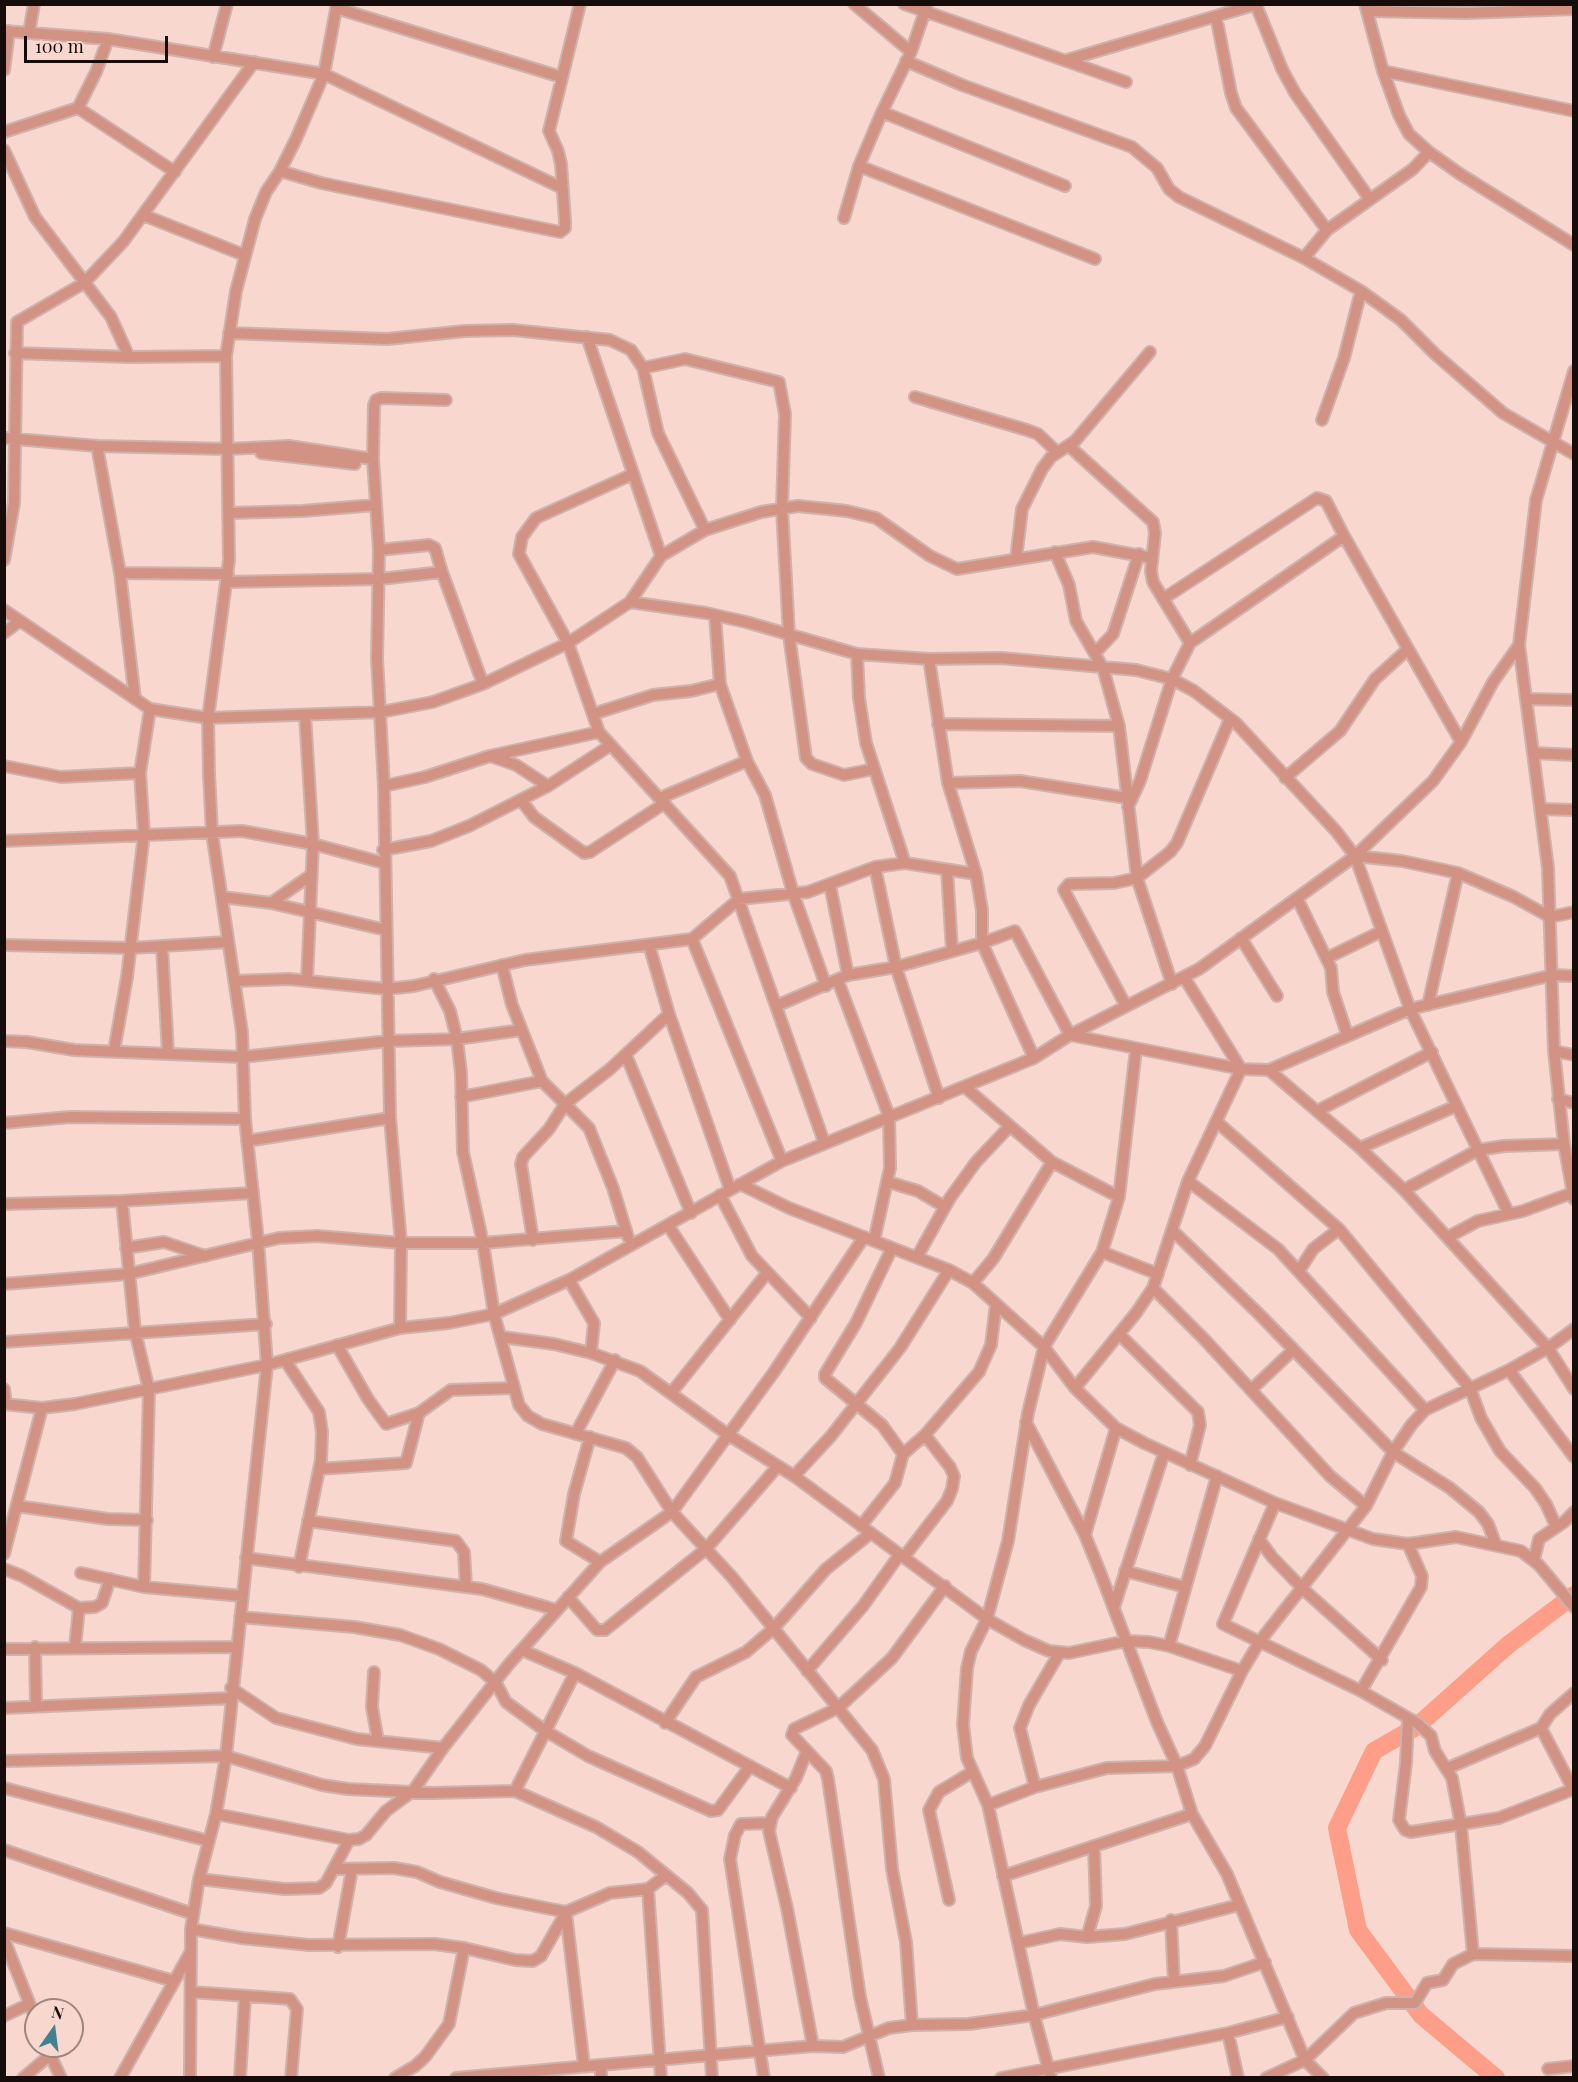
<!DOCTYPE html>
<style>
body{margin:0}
#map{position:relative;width:1578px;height:2082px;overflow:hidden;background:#f8d7cf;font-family:"Playfair Display",serif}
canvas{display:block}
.frame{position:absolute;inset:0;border:6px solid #160c0a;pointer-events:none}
.north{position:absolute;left:24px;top:1998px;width:60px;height:60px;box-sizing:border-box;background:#f8d7cf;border:2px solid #9e8680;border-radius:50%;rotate:14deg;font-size:16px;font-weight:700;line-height:24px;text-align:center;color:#160c0a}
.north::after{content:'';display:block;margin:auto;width:21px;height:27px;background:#3f8392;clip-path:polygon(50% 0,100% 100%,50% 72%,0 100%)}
.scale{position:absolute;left:24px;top:36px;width:144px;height:27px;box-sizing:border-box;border:3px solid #160c0a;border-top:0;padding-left:8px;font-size:18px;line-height:21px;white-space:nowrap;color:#160c0a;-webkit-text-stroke:4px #f8d7cf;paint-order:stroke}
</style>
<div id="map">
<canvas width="1578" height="2082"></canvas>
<div class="frame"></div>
<div class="north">N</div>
<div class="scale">100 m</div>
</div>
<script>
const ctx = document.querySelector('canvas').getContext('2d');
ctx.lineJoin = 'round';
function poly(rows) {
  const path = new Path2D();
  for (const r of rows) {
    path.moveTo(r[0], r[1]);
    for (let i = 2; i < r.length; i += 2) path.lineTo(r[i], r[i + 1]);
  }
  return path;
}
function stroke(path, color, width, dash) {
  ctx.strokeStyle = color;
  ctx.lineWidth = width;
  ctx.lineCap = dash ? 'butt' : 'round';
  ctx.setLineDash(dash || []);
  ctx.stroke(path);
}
const river = poly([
 [1496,2078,1421,2015,1358,1930,1337,1828,1374,1751,1416,1727,1508,1645,1574,1595]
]);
const minor = poly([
 [854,4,911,52],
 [904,4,1126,82],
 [1365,4,1383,71,1399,115,1409,134,1429,152,1460,174,1574,245],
 [1256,5,1282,69,1295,93,1369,198],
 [336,8,561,77],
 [1368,11,1466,13,1574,9],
 [1216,16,1231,93,1236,108,1327,230],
 [4,31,108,39,324,74,562,188],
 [29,33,34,4],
 [213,57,227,4],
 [1067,60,1257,4],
 [906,61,962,85,1132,147,1157,168,1169,189,1179,197,1304,258,1361,291,1401,320,1435,354,1503,413,1574,454],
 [4,70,9,31],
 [1383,71,1574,111],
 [78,108,175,172],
 [882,112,1065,186],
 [4,132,78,108,96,72,108,39],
 [4,150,35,217,111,317,129,357],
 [859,166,1095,259],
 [280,171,321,183,560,232,565,228,565,221,561,164,558,151,549,131,580,4],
 [143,215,244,255],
 [844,218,859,166,882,112,911,52,927,5],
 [1304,258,1327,230,1413,169,1429,152],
 [229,333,387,339,465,331,513,330,610,340,631,350,643,368,658,433,705,530],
 [587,337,661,556],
 [15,353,129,357,226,356],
 [643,368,685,359,779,382,785,414,782,508,789,635,806,758,812,764,844,775,874,769],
 [915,397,1027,430,1038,434,1057,452],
 [1322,420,1344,358,1361,291],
 [4,438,97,446,228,449,289,446,373,459],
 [97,446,120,573,135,699],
 [1069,446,1153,522,1155,533,1151,571,1153,582,1190,643],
 [261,453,355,464],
 [633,474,536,518,522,537,519,554,568,643,599,732,730,876,824,1142],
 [230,513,302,511,376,505],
 [379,550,429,545,435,548,442,572,483,684],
 [1055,552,1069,585,1076,621,1103,668,1119,726,1137,878,1172,984],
 [1016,559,1022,509,1042,469,1051,457,1075,441,1150,352],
 [4,560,14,503,17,322,84,283,123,242,254,62],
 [120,573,228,574],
 [227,582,380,579,442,572],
 [1163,599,1317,498,1326,501,1344,536],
 [630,602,661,556,705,530,761,512,798,506,847,511,876,518,930,556,957,569,1093,547,1152,558],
 [4,610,150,709,208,718,381,712,433,702,483,684,568,643,630,602,706,613,746,622,857,654,929,659,1001,658,1136,670,1172,679,1194,691,1236,723,1336,831,1355,856,1410,1009,1509,1214],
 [4,633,20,621],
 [1519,645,1548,868,1554,1051,1564,1144,1574,1199],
 [1096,652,1113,634,1139,554],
 [857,654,859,698,866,743,905,863,976,874,982,910,982,943,1015,931,1070,1035,1241,1069,1269,1070,1410,1009,1553,975,1574,976],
 [929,659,948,783,976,874],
 [720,684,747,761,765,795,793,893,826,986],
 [1526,699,1574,700],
 [593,714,653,695,691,691,720,684,715,615],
 [305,715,313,844,307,980],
 [938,724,1119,726],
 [1534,753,1574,755],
 [490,756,516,765,548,786],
 [4,766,61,777,140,773],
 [1285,778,1340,731,1375,679,1407,650],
 [948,783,1020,781,1127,798],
 [384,786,425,777,490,756,599,732],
 [660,798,747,761],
 [521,800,534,817,584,853,590,852,665,803],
 [1128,807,1140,781,1172,679,1190,643,1344,536,1461,742],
 [1541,809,1574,810],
 [4,841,242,831,313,844,384,863],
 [383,850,431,841,469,826,548,786,611,745],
 [1355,856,1402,861,1458,873,1514,897,1550,917,1574,912],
 [875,867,896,967,939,1098],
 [947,870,952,950],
 [830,885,848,975],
 [222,897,271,903,386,930],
 [1297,898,1331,968,1333,992,1347,1034],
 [271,903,311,875],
 [1241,938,1277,996],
 [4,945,131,948,227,942],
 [649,945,669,1014,730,1189],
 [162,946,168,1053],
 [1327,958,1380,932],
 [502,965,512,1005,542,1081,589,1128,613,1188,628,1237],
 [434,979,450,1011,457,1039,461,1073,463,1152,483,1243,494,1314,519,1405,528,1416,542,1424,626,1448,637,1457,672,1512,732,1577,872,1750,884,1779,892,1869,906,1942,912,2025],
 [235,981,289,979,386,989,414,986,525,960,692,939],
 [838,981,889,1116,890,1168,874,1241],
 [1428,1005,1458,873],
 [776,1006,848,975,896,967,982,943,1034,1058],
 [1126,1006,1064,890,1069,884,1114,883,1137,878,1170,852,1177,843,1230,719],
 [4,1041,27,1042,74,1050,242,1057,389,1041,457,1039,521,1030],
 [114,1051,127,977,144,834,140,773,150,709],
 [1554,1051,1574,1055],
 [626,1055,691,1213],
 [1269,1070,1360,1148,1404,1190,1548,1348,1574,1389],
 [966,1088,1052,1162,1119,1197],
 [461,1097,542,1081],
 [1558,1099,1574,1103],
 [1317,1111,1432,1052],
 [1217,1122,1339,1229,1470,1388,1481,1418,1500,1451,1535,1488,1546,1504,1556,1526],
 [4,1123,70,1117,245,1119],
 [247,1141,390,1118],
 [1360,1148,1456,1106],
 [782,1161,692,939,739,899,808,892,875,867,905,863],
 [1188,1181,1278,1249,1425,1410],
 [888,1182,918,1191,945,1207],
 [740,1184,789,1208,949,1270,973,1283,1044,1347,1075,1388,1116,1428,1144,1443,1275,1503,1373,1539,1408,1544,1456,1537,1521,1551,1539,1565,1574,1607],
 [1404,1190,1478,1150,1504,1146,1564,1144],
 [720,1195,752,1256,811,1318],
 [122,1201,135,1331,149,1390,144,1587,242,1596],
 [4,1204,122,1201,252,1193],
 [668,1225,730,1320],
 [1173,1231,1260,1315,1393,1452,1450,1488,1479,1512,1488,1524,1496,1545],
 [1448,1237,1478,1221,1523,1211,1572,1193],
 [533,1240,521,1164,523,1157,549,1129,565,1104,610,1069,669,1014],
 [126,1248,164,1242,205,1256],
 [892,1248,856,1323,825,1374,825,1378,882,1425,903,1454],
 [1102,1252,1158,1274],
 [917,1257,950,1198,976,1162,1009,1127],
 [1299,1271,1313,1249,1339,1229],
 [569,1280,594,1323,591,1353],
 [973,1283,993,1259,1052,1162],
 [4,1284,128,1274,279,1238,317,1236,401,1243,483,1243,626,1231],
 [1153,1288,1205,1340,1330,1476,1366,1506],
 [400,1328,401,1243,390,1118,384,786,377,659,379,550,373,459,374,405,376,400,381,398,446,400],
 [1119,1334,1198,1412,1200,1425,1190,1465],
 [502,1337,554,1344,591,1353,640,1371,727,1434,794,1476,987,1619,1024,1640,1049,1651,1069,1653,1126,1641,1149,1642,1169,1646,1242,1671],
 [4,1342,266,1324],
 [337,1345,368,1399,386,1424,419,1413,451,1390,513,1388],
 [285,1360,319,1412,322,1432,321,1460,299,1567],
 [1509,1370,1574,1457],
 [1075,1388,1136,1313,1153,1288,1188,1181,1241,1069,1184,977],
 [4,1389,6,1404],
 [1251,1390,1292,1351],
 [672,1392,767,1273],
 [4,1404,42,1408,75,1404,267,1365,400,1328,449,1323,494,1314,569,1280,782,1161,1034,1058,1070,1035,1199,969,1355,856,1433,781,1461,742,1493,682,1519,645,1536,500,1574,371],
 [1026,1422,1085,1535,1100,1572,1157,1722,1177,1766,1192,1814,1227,1874,1305,2060,1323,2078],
 [576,1433,615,1360],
 [590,1437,574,1494,566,1541,600,1562],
 [319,1469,406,1463,419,1413],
 [794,1476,831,1436,900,1348,949,1270],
 [1275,1503,1223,1624,1361,1691,1417,1723,1431,1736,1435,1751,1452,1778,1461,1825,1473,1954],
 [17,1506,108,1519,147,1520],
 [308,1521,456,1541,464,1552,466,1586],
 [861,1526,895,1483,903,1454,925,1435,979,1372,991,1345,996,1304],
 [1085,1535,1116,1428],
 [1259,1539,1272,1557,1303,1589,1382,1660],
 [4,1554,42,1408],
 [904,1557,947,1501,952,1489,954,1476,950,1467,925,1435],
 [246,1558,482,1589,557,1610],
 [1534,1560,1539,1539,1564,1522,1574,1512],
 [4,1569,22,1576,79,1608,95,1607,102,1603,110,1579],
 [1125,1571,1185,1587],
 [81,1573,144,1587],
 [568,1597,597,1630,605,1630,706,1549,778,1466],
 [1114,1607,1164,1453],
 [240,1617,354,1627,400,1635,439,1649,481,1670,496,1683,506,1702,544,1730,588,1756,711,1811,718,1810,750,1766],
 [1169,1646,1217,1476],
 [35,1647,36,1706],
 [75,1647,79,1608],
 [4,1649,237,1647],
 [522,1650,575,1673,791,1788],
 [807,1671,863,1606,900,1554],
 [374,1672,372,1707,378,1741],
 [231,1688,276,1718,357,1739,443,1748],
 [1361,1691,1421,1587,1422,1576,1408,1544],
 [4,1708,230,1698],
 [1408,1719,1406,1763,1399,1820,1405,1830,1411,1832,1499,1818,1574,1789],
 [665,1723,696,1677,746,1652,774,1628,826,1569,871,1533],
 [1541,1728,1573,1789],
 [807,1751,796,1778,772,1817,769,1831,787,1908,813,2046],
 [4,1761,226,1756,322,1785,348,1789,433,1793,515,1791,596,1827,638,1852,688,1893,702,1910,712,2078],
 [1448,1768,1541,1728,1550,1714,1574,1693],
 [1035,1787,1020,1728,1029,1705,1060,1652],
 [4,1788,209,1841],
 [515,1791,575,1673],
 [988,1805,1035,1787,1107,1768,1177,1766,1194,1759,1205,1746,1242,1671,1260,1641,1366,1506,1393,1452,1412,1424,1425,1410,1509,1370,1548,1348,1574,1329],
 [216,1814,349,1840,359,1839,366,1835,386,1811,413,1791,443,1748,509,1664,600,1562,672,1512,774,1372,864,1237],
 [4,1850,193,1914],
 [335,1869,394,1868,417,1872,440,1882,496,1898,566,1912],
 [1003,1876,1192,1814],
 [199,1879,284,1889,319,1888,326,1883,349,1840],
 [949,1900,929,1810,939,1792,972,1772],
 [566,1913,584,2066],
 [1171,1920,1174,1982],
 [191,1929,242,1938,309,1945,434,1944,464,1948,515,1960,533,1961,541,1956,566,1912,610,1893,648,1889],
 [4,1933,174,1981],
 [1087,1937,1096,1906,1094,1846],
 [4,1939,36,2020],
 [1019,1943,1060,1934,1087,1937,1125,1934,1239,1905],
 [338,1947,352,1869],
 [191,1992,290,1999,297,2009,291,2078],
 [4,2016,29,2004],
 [1228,2033,1238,2078],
 [46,2046,61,2078],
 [601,2065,601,2078],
 [1548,2069,1574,2066],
 [23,2078,50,2055],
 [120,2078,190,1953],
 [190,2078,191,1929,199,1879,216,1814,226,1756,267,1365,258,1241,245,1119,242,1032,212,833,209,774,208,718,229,560,226,356,236,291,255,219,266,192,280,171,296,139,324,74,337,4],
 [240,2078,245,1996],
 [395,2078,415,2066,425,2057,449,2024,464,1948],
 [456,2078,813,2046,843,2047,889,2028,912,2025,969,2024,1034,2015,1155,1984,1224,1976,1265,1962],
 [661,2078,648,1889,665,1876],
 [764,2078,730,1859,735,1835,741,1824,770,1823],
 [879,2078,860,1997,828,1779,826,1771,792,1735,794,1729,838,1708,892,1658,945,1586],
 [1001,2078,1228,2033,1288,2017],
 [1051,2078,1034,2015,988,1805,967,1758,963,1725,967,1668,971,1651,987,1619,1008,1541,1028,1413,1044,1347,1102,1252,1119,1197,1136,1049],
 [1266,2078,1305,2060,1354,2013,1386,2003,1415,2003,1427,1983,1443,1980,1453,1964,1473,1954,1574,1956]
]);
stroke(river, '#fe9e88', 18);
stroke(minor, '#cfb2ac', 14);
stroke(minor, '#d29384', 10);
</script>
